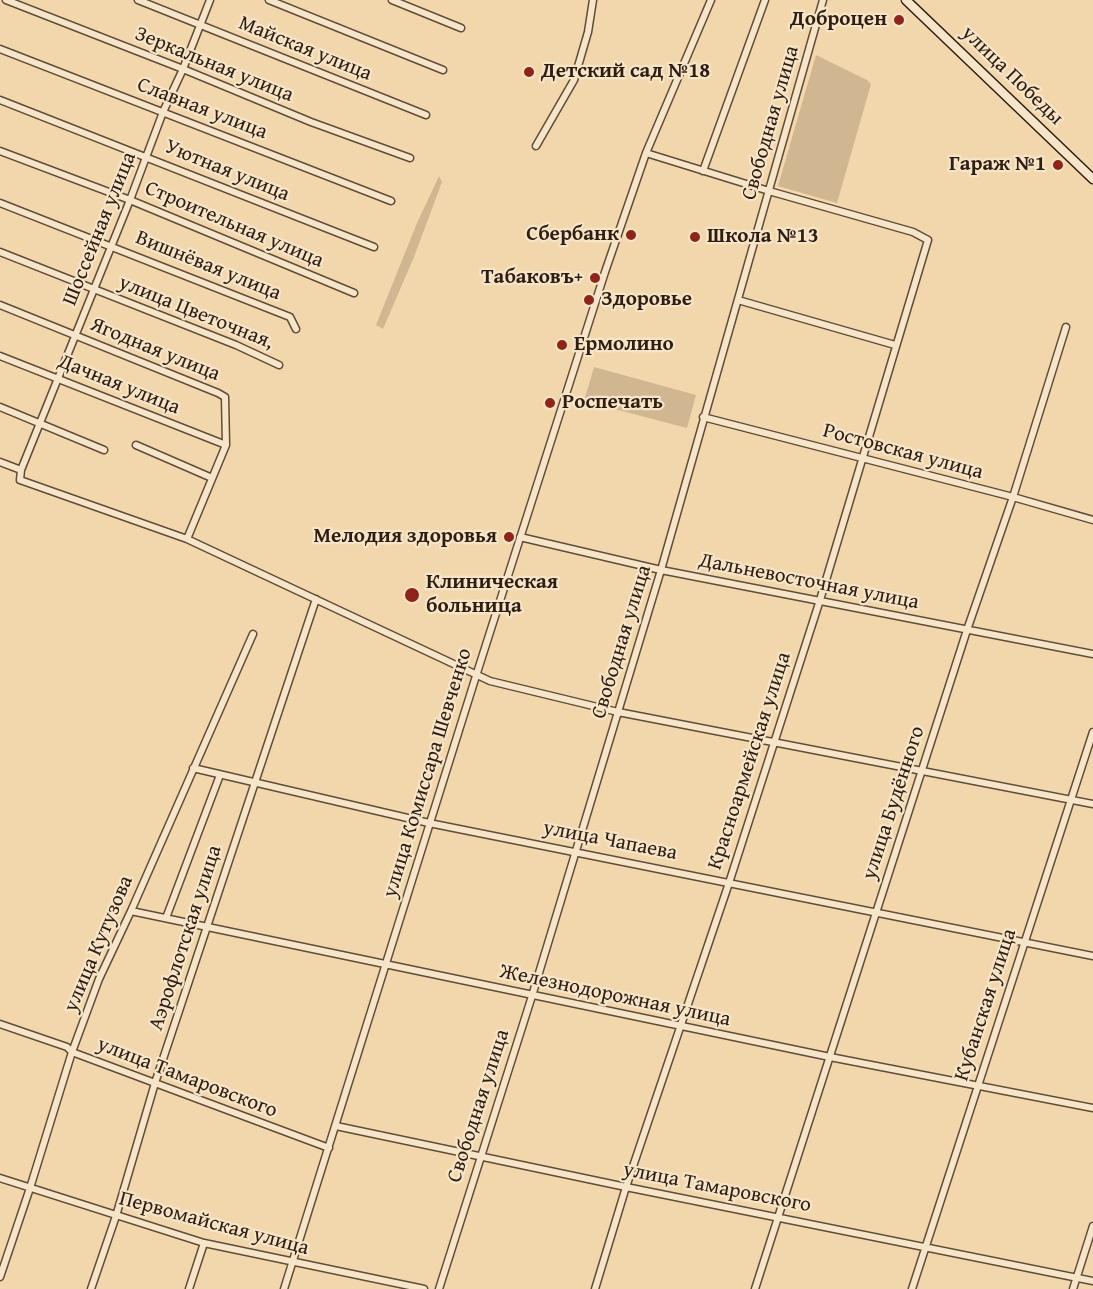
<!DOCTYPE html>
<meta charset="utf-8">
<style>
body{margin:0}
canvas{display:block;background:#f1d7ab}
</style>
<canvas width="1093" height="1289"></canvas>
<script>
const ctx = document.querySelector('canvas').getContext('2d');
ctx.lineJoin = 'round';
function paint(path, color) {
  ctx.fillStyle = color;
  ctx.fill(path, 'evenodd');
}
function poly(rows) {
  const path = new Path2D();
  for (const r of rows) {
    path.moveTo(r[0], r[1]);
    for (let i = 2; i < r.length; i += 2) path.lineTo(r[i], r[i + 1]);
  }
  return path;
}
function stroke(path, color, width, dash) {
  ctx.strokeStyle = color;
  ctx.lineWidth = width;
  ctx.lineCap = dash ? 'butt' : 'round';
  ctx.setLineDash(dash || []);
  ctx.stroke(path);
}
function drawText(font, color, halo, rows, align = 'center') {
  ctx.font = font + ' "Gentium Book Plus",serif';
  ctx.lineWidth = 4.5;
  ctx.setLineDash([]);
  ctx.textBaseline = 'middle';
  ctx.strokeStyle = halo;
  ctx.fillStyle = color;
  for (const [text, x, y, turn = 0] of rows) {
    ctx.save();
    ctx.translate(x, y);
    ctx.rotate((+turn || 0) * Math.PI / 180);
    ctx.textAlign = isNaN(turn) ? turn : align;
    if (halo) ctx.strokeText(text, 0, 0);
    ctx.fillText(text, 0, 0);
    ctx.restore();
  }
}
const green = poly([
 [816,55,867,80,871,84,837,203,778,186],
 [439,176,442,182,414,257,383,329,376,325,417,223],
 [594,367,696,395,687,428,584,401]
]);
const street = poly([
 [6,0,183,69,311,122,410,158],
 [138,0,426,115],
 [210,0,183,69,163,112,130,200,21,470,20,480,187,539,490,681,618,712,1093,804],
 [269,0,443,70],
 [392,0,461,28],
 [0,49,391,201],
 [0,100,374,247],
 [536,146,574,80,588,32,593,0],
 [0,151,130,200,354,293],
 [703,171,765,0],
 [0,203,290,317,296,329],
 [0,252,236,345,279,365],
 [738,300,895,345],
 [0,305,218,393,225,397,226,445,187,539],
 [0,356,226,445],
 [0,407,104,450],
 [703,417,1013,497,1093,520],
 [136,445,212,478],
 [0,462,21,470],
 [520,537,661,570,1093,654],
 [193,768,429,823,1093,956],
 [131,911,830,1057,1093,1108],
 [166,918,220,775],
 [0,1024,67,1047,72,1052,329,1148],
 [336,1126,626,1187,1093,1281],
 [0,1178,204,1243,424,1289],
 [0,1277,30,1188,72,1052,99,979,131,911,253,634],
 [91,1289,116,1216,155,1083,316,599],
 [189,1289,204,1243],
 [284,1289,476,676,605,272,646,153,711,0],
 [439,1289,532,996,661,570,823,0],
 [595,1289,626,1187,729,883,820,600,928,240,913,232,769,191,646,153],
 [755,1289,967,630,1013,497,1066,327],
 [912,1289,1093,732],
 [1073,1289,1093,1226]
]);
const secondary = poly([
 [906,0,1093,179]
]);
const markers = [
 [899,20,6,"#8f2418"],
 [529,72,6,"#8f2418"],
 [1058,165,6,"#8f2418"],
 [631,235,6,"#8f2418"],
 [695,237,6,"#8f2418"],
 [595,278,6,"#8f2418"],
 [589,300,6,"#8f2418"],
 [562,345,6,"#8f2418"],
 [550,403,6,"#8f2418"],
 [509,537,6,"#8f2418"],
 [412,595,8,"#8f2418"]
];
const poiNames = [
 ["Доброцен",887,20,"right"],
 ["Детский сад №18",541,72],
 ["Гараж №1",1046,165,"right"],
 ["Сбербанк",619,235,"right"],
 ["Школа №13",707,237],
 ["Табаковъ+",583,278,"right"],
 ["Здоровье",601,300],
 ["Ермолино",574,345],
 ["Роспечать",562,403],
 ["Мелодия здоровья",497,537,"right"],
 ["Клиническая",426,583],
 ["больница",426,607]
];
const streetNames = [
 ["Майская улица",305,49,22],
 ["Зеркальная улица",214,65,22],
 ["улица Победы",1012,76,44],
 ["Славная улица",202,109,21],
 ["Свободная улица",771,123,-74],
 ["Уютная улица",227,171,22],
 ["Строительная улица",234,225,23],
 ["Шоссейная улица",100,229,-68],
 ["Вишнёвая улица",208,266,22],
 ["улица Цветочная,",196,313,22],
 ["Ягодная улица",155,350,22],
 ["Дачная улица",119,385,22],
 ["Ростовская улица",903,452,15],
 ["Дальневосточная улица",809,582,11],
 ["Свободная улица",622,642,-73],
 ["Красноармейская улица",750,761,-72],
 ["улица Комиссара Шевченко",428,773,-73],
 ["улица Будённого",894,803,-72],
 ["улица Чапаева",610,841,11],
 ["Аэрофлотская улица",186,938,-72],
 ["улица Кутузова",99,944,-67],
 ["Железнодорожная улица",615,996,12],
 ["Кубанская улица",986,1005,-72],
 ["улица Тамаровского",187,1078,21],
 ["Свободная улица",479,1106,-72],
 ["улица Тамаровского",717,1188,11],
 ["Первомайская улица",214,1224,15]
];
paint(green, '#d0b791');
stroke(street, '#604c38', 9);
stroke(secondary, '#2f1d11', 11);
stroke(street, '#f6e5c8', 6);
stroke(secondary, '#f6e5c8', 8);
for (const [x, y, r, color] of markers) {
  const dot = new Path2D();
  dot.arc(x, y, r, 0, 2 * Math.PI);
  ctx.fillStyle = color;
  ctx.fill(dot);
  stroke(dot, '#f6e5c8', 2);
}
drawText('bold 21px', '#2f1d11', '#f6e5c8', poiNames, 'left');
drawText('21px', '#2f1d11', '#f6e5c8', streetNames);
</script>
